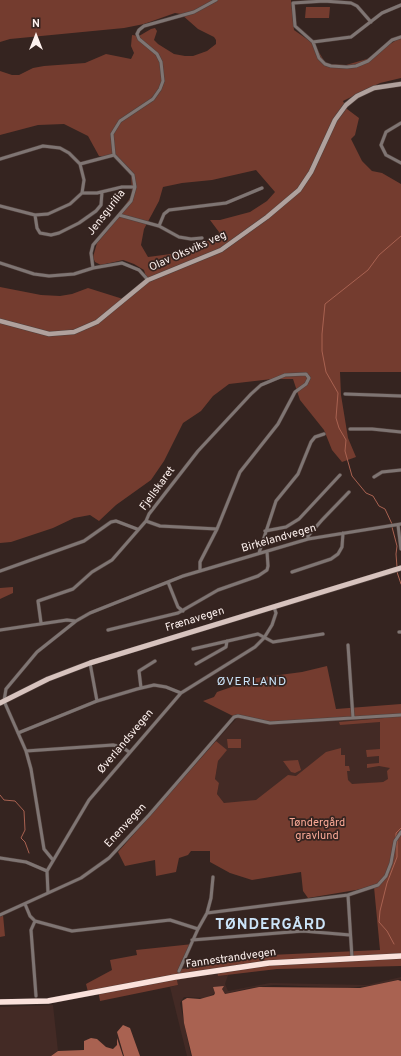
<!DOCTYPE html>
<meta charset="utf-8">
<style>
body{margin:0}
#map{position:relative;width:401px;height:1056px;overflow:hidden;background:#352420;font-family:Overpass,sans-serif}
canvas{display:block}
.north{position:absolute;left:16px;top:16px;width:40px;height:40px;-webkit-text-stroke:3px #352420;paint-order:stroke;rotate:0deg;font-size:11px;font-weight:700;line-height:16px;text-align:center;color:#fdf1ee}
.north::after{content:'';display:block;margin:auto;width:14px;height:18px;background:#fdf1ee;clip-path:polygon(50% 0,100% 100%,50% 72%,0 100%)}
</style>
<div id="map">
<canvas width="401" height="1056"></canvas>
<div class="north">N</div>
</div>
<script>
const ctx = document.querySelector('canvas').getContext('2d');
ctx.lineJoin = 'round';
function paint(path, color) {
  ctx.fillStyle = color;
  ctx.fill(path, 'evenodd');
}
function poly(rows) {
  const path = new Path2D();
  for (const r of rows) {
    path.moveTo(r[0], r[1]);
    for (let i = 2; i < r.length; i += 2) path.lineTo(r[i], r[i + 1]);
  }
  return path;
}
function stroke(path, color, width, dash) {
  ctx.strokeStyle = color;
  ctx.lineWidth = width;
  ctx.lineCap = dash ? 'butt' : 'round';
  ctx.setLineDash(dash || []);
  ctx.stroke(path);
}
function drawText(font, color, halo, rows, align = 'center') {
  ctx.font = font + ' Overpass,sans-serif';
  ctx.lineWidth = 3.5;
  ctx.setLineDash([]);
  ctx.textBaseline = 'middle';
  ctx.strokeStyle = halo;
  ctx.fillStyle = color;
  for (const [text, x, y, turn = 0] of rows) {
    ctx.save();
    ctx.translate(x, y);
    ctx.rotate((+turn || 0) * Math.PI / 180);
    ctx.textAlign = isNaN(turn) ? turn : align;
    if (halo) ctx.strokeText(text, 0, 0);
    ctx.fillText(text, 0, 0);
    ctx.restore();
  }
}
const built = poly([
 [237,718,270,724,384,718,391,768,389,779,383,782,362,784,363,792,283,789,232,813,217,794,219,783,215,779,218,761,226,750,216,741],
 [217,972,218,976,228,975,225,984,228,991,270,983,367,985,401,977,401,979,375,985,348,988,274,985,249,988,225,994,222,989,206,998,184,997,180,1003,191,1056,187,1056,170,987,178,985,177,980],
 [53,1005,58,1051,51,1056,0,1056,0,1007]
]);
const green = poly([
 [0,0,291,0,294,30,314,44,326,64,346,65,367,59,401,37,401,78,380,83,343,101,347,109,359,118,355,135,351,139,362,161,372,171,382,173,401,184,401,372,340,372,341,395,348,438,356,457,342,462,332,450,324,430,300,400,293,379,272,379,229,384,213,396,201,411,183,423,164,461,151,480,116,505,99,521,90,515,74,518,53,528,11,542,0,543,0,287,41,295,60,296,72,294,88,288,123,299,147,280,144,270,134,264,123,260,101,265,95,262,93,257,97,243,109,229,132,195,131,171,114,157,99,156,88,136,64,124,38,125,0,135,0,71,12,75,19,75,33,68,44,66,85,63,106,54,131,59,134,53,131,46,132,35,139,36,151,29,155,28,157,31,154,40,158,44,174,54,185,56,193,56,207,51,216,44,216,40,214,37,198,29,181,14,175,13,144,24,124,28,10,39,0,42],
 [256,170,275,192,267,201,250,212,220,220,210,220,219,232,217,241,203,241,195,245,186,252,148,257,141,245,144,229,159,201,163,187,182,183,212,180],
 [306,7,330,7,329,18,305,18],
 [13,587,13,593,0,599,0,588],
 [327,666,336,709,401,704,401,966,277,969,218,976,217,972,177,980,178,985,100,1001,98,990,88,992,86,984,112,970,110,960,137,955,136,950,193,944,182,969,270,955,380,950,374,887,308,898,303,891,301,872,252,880,230,873,210,862,210,851,191,851,188,855,179,858,176,872,156,876,155,860,125,866,118,852,216,741,227,750,218,761,215,779,219,783,217,794,224,803,256,800,288,775,296,776,326,752,341,748,341,755,345,755,345,766,349,766,350,771,347,771,348,780,352,784,383,782,388,779,387,771,390,768,379,766,367,768,367,764,379,763,379,756,367,757,366,750,380,749,380,722,340,725,339,722,384,718,270,724,237,718,203,701,214,697,217,692,246,682,249,679,302,672],
 [227,739,241,739,241,748,228,748],
 [298,760,301,770,295,773,291,772,283,761],
 [3,915,5,936,0,937,0,917]
]);
const water = poly([
 [398,980,401,981,401,1056,192,1056,184,1023,182,1001,187,998,200,999,214,995,215,993,213,987,224,986,222,989,225,994,259,987,360,988],
 [123,1025,130,1028,140,1056,124,1056,117,1032],
 [91,1038,97,1039,106,1047,113,1049,117,1045,117,1038,123,1056,51,1056,58,1051,84,1050,84,1041]
]);
const stream = poly([
 [392,524,385,509,379,506,373,496,366,493,352,476,345,451,346,440,339,428,336,418,338,393,326,372,322,351,322,334,325,304,368,270,379,255,401,236],
 [392,527,397,546,396,554,397,567],
 [397,572,401,584],
 [0,795,4,800,15,801,24,811,25,830,21,838,25,842,29,853],
 [396,837,396,833,401,828],
 [394,944,387,931,379,922,380,911,387,883,397,857,397,840]
]);
const street = poly([
 [313,42,295,26,293,3,324,1,351,3,357,6,371,22],
 [313,42,319,58,325,64,331,66,347,67,356,66,368,61,392,40,401,37],
 [313,42,351,37,382,13,401,5],
 [401,123,386,132,381,145,386,155,401,163],
 [0,159,43,146,60,148,69,153,80,164,114,155],
 [80,164,84,180,82,193,97,193,122,187,135,187],
 [82,193,70,204,48,214,35,215,37,228,40,233,51,235,59,233,79,223,96,211,101,205,102,192],
 [0,206,35,215],
 [119,215,159,226,179,237,191,239,202,238],
 [159,226,164,214,169,210,226,203,262,188],
 [0,263,34,274,49,276,74,274,93,268,122,263,139,270,148,280],
 [93,268,91,253,93,245,131,201,135,187,133,175,114,155,112,134,120,121,153,99,160,89,163,81,161,62,157,54,139,39,137,34,139,30,144,26,194,12,216,0],
 [345,394,401,396],
 [350,429,372,429,401,432],
 [374,477,382,472,401,470],
 [146,521,160,526,217,529],
 [398,525,401,549],
 [265,531,286,527,299,519,340,475],
 [308,539,308,536,322,520,349,492],
 [259,553,276,501,298,474,311,442,315,437,324,434],
 [0,571,84,541,111,522,116,521,137,529],
 [292,572,331,559,338,554,342,547,343,533],
 [168,582,178,607,183,611],
 [41,623,38,601,73,589,92,572,112,560,146,521,149,514,198,451,251,394,261,385,285,375,306,374,309,378,306,384,295,392,278,424,240,472,217,529,200,562,200,570],
 [0,630,67,620,75,621],
 [108,630,178,613,218,590,258,576,267,570,268,566,267,551],
 [399,632,401,632],
 [348,645,353,718],
 [193,649,258,634,273,642,323,634],
 [90,663,97,701],
 [196,664,226,647,227,641],
 [141,688,139,671,155,661],
 [18,733,97,701,137,689,154,685,166,687,181,693],
 [26,751,113,745,122,747,129,752],
 [0,858,26,862,47,871],
 [53,860,44,849,31,769,26,751,4,701,6,689,37,652,76,621,90,613,183,576,308,539,401,524],
 [48,893,47,871,89,800,181,693,255,647,264,638,272,625,276,613,274,607],
 [25,904,30,916,35,921,72,931,170,920,198,929],
 [207,913,348,895],
 [0,915,81,878,109,858,149,815,234,717,238,716,270,723,401,715],
 [35,921,31,930,36,996],
 [192,940,303,931,350,935],
 [352,958,348,895,378,885,386,876,391,863,395,841,401,832],
 [179,971,198,929,207,913,211,898,213,877]
]);
const secondary = poly([
 [0,321,49,334,74,332,97,322,148,280,221,250,267,217,299,190,311,172,335,120,346,105,357,96,374,88,401,84]
]);
const primary = poly([
 [0,703,48,679,90,663,401,568]
]);
const highway = poly([
 [0,1002,48,1001,175,977,269,963,401,956]
]);
const streetNames = [
 ["Jensgurilia",107,213,-52],
 ["Olav Oksviks veg",188,252,-24],
 ["Fjellskaret",158,489,-54],
 ["Birkelandvegen",279,539,-16],
 ["Frænavegen",195,620,-17],
 ["Øverlandsvegen",126,742,-50],
 ["Enenvegen",126,826,-47],
 ["Fannestrandvegen",231,959,-8]
];
const parkNames = [
 ["Tøndergård",317,824],
 ["gravlund",317,837]
];
const neighbourhoodNames = [
 ["ØVERLAND",252,683]
];
const districtNames = [
 ["TØNDERGÅRD",271,926]
];
paint(built, '#432a25');
paint(green, '#743c2f');
paint(water, '#a96251');
stroke(stream, '#a96251', 1);
stroke(street, '#51413d', 4);
stroke(secondary, '#51413d', 5.5);
stroke(primary, '#51413d', 6);
stroke(highway, '#51413d', 6);
stroke(street, '#7f7573', 3);
stroke(secondary, '#b0a19d', 4.5);
stroke(primary, '#d7c3be', 5);
stroke(highway, '#fae1db', 5.5);
drawText('11px', '#fdf1ee', '#352420', streetNames);
drawText('11px', '#faa996', '#352420', parkNames);
ctx.letterSpacing = '1px';
drawText('12px', '#cbe4f9', '#352420', neighbourhoodNames);
ctx.letterSpacing = '0px';
ctx.letterSpacing = '1px';
drawText('bold 15px', '#cbe4f9', '#352420', districtNames);
ctx.letterSpacing = '0px';
</script>
